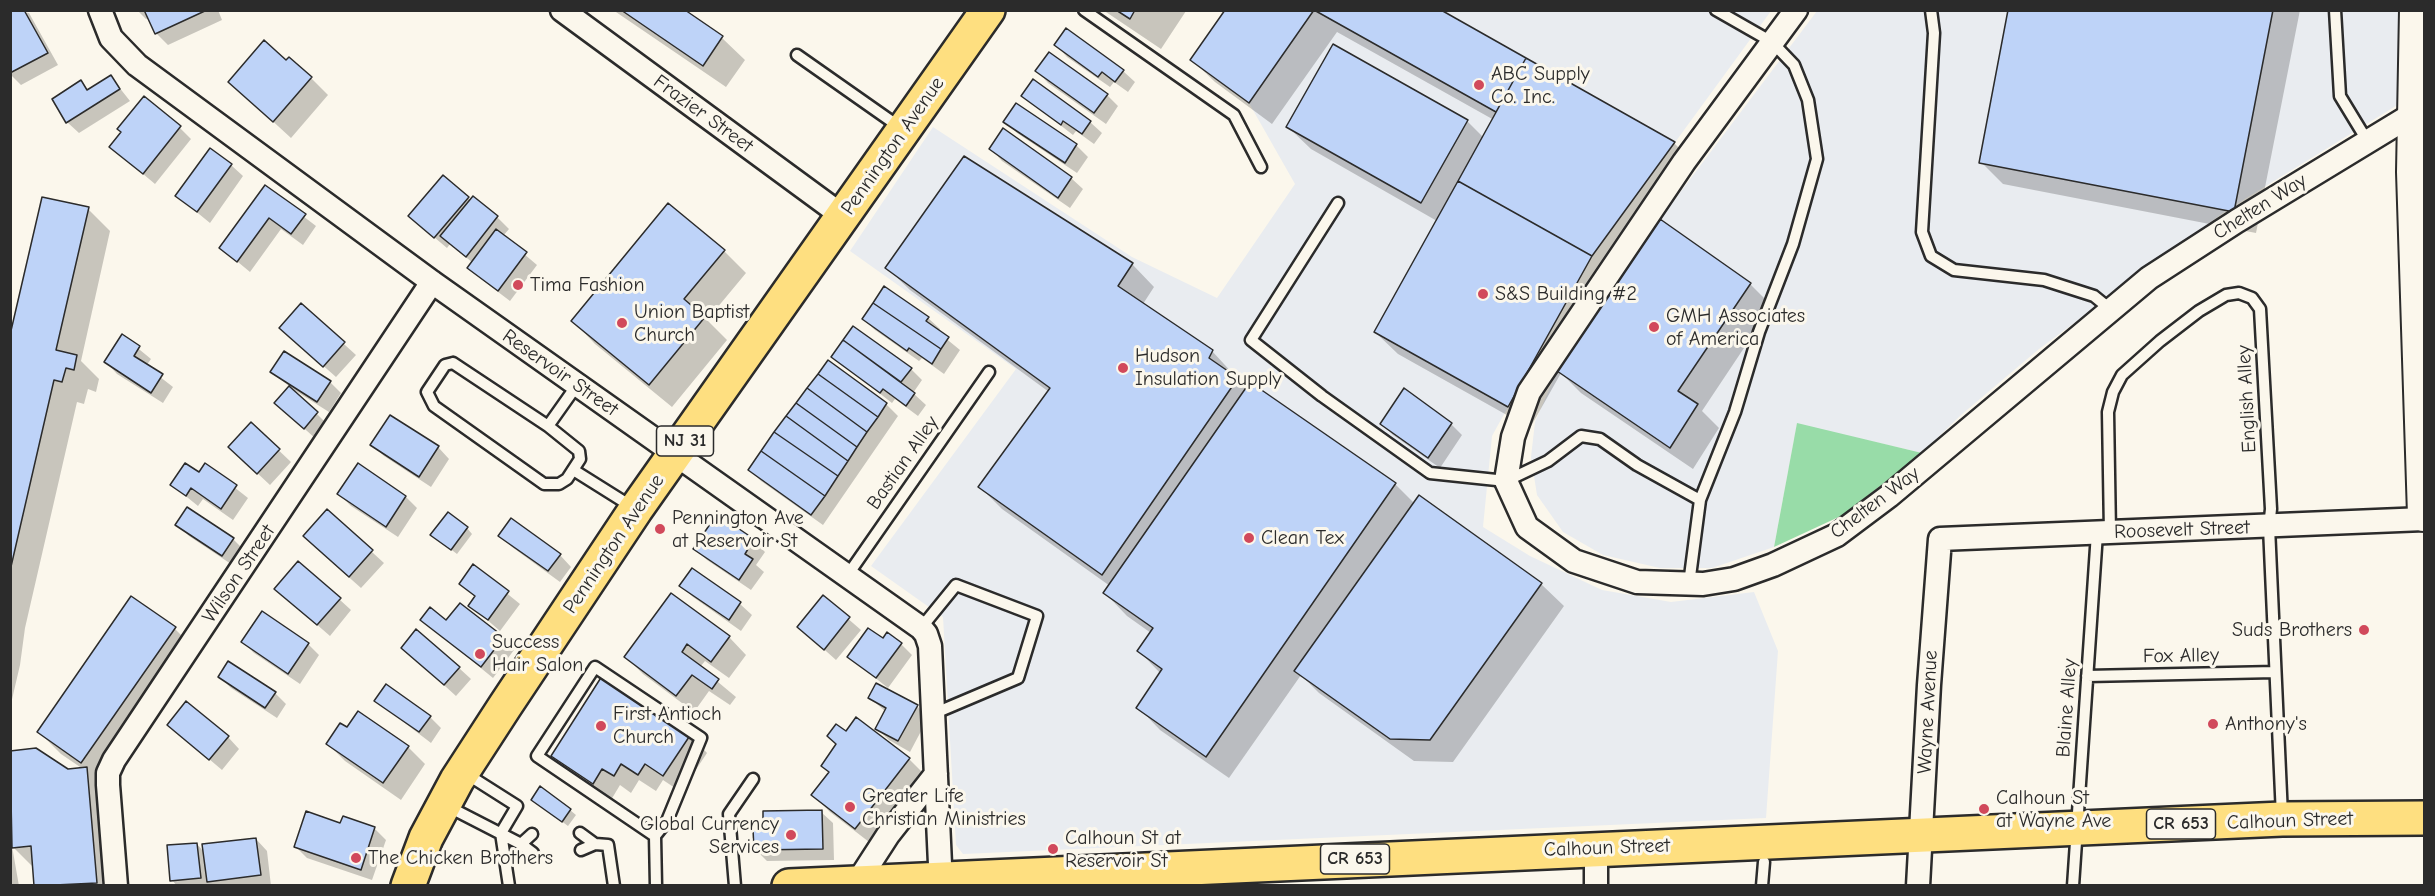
<!DOCTYPE html>
<style>
body{margin:0}
#map{position:relative;width:2435px;height:896px;overflow:hidden;background:#fbf7ec;font-family:"Comic Neue",sans-serif}
canvas{display:block}
.frame{position:absolute;inset:0;border:12px solid #2b2b2b;pointer-events:none}
</style>
<div id="map">
<canvas width="2435" height="896"></canvas>
<div class="frame"></div>
</div>
<script>
const ctx = document.querySelector('canvas').getContext('2d');
ctx.lineJoin = 'round';
function paint(path, color) {
  ctx.fillStyle = color;
  ctx.fill(path, 'evenodd');
}
function poly(rows) {
  const path = new Path2D();
  for (const r of rows) {
    path.moveTo(r[0], r[1]);
    for (let i = 2; i < r.length; i += 2) path.lineTo(r[i], r[i + 1]);
  }
  return path;
}
function stroke(path, color, width, dash) {
  ctx.strokeStyle = color;
  ctx.lineWidth = width;
  ctx.lineCap = dash ? 'butt' : 'round';
  ctx.setLineDash(dash || []);
  ctx.stroke(path);
}
function drawText(font, color, halo, rows, align = 'center') {
  ctx.font = font + ' "Comic Neue",sans-serif';
  ctx.lineWidth = 6;
  ctx.setLineDash([]);
  ctx.textBaseline = 'middle';
  ctx.strokeStyle = halo;
  ctx.fillStyle = color;
  for (const [text, x, y, turn = 0] of rows) {
    ctx.save();
    ctx.translate(x, y);
    ctx.rotate((+turn || 0) * Math.PI / 180);
    ctx.textAlign = isNaN(turn) ? turn : align;
    if (halo) ctx.strokeText(text, 0, 0);
    ctx.fillText(text, 0, 0);
    ctx.restore();
  }
}
const built = poly([
 [1225,11,1771,11,1592,256,1508,407,1492,436,1483,527,1530,556,1602,590,1671,602,1754,592,1778,651,1766,818,963,854,956,845,943,617,871,566,1016,369,850,251,933,127,1132,257,1217,298,1295,184,1249,103,1190,60],
 [1817,11,2402,11,2399,104,2227,210,2039,349,1961,415,1922,453,1797,424,1774,547,1712,568,1660,568,1603,555,1563,532,1537,495,1531,457,1535,422,1557,371,1660,219]
]);
const green = poly([
 [1797,423,1922,453,1843,515,1774,547]
]);
const shadow = poly([
 [10,10,29,13,58,65,21,85,10,74],
 [137,10,218,10,222,20,168,45,156,33,149,18,146,19],
 [613,10,688,10,686,13,722,38,745,60,726,87],
 [1103,10,1185,10,1186,11,1161,49],
 [1227,10,1437,10,1674,143,1696,165,1614,279,1592,317,1750,284,1772,306,1702,411,1719,428,1693,469,1581,393,1561,373,1530,428,1398,354,1375,332,1437,221,1311,149,1288,127,1467,121,1484,138,1494,120,1337,32,1272,124,1215,82,1192,60],
 [2010,10,2300,10,2256,233,2003,184,1981,162],
 [1056,45,1123,71,1135,82,1128,92,1114,82,1110,87,1067,57],
 [286,62,311,78,328,95,291,138,230,82],
 [1037,71,1107,95,1118,106,1106,124,1048,83],
 [111,77,130,101,79,133,67,122,81,82,89,91],
 [1023,96,1090,122,1102,133,1094,144,1076,131,1073,135],
 [1016,105,1076,145,1088,157,1077,173,1017,133,1005,121],
 [180,128,191,139,155,184,111,147,123,133],
 [991,149,1071,178,1083,189,1070,208,1002,161],
 [231,165,243,176,210,223,177,196],
 [443,177,471,201,473,198,497,217,509,229,503,236,537,265,510,301,481,279,469,268,473,263,450,244,447,248,422,227],
 [265,187,316,226,303,245,281,229,250,272,221,248],
 [88,209,110,231,81,361,99,379,96,392,88,389,84,404,77,402,25,628,20,665,10,708,10,342],
 [724,251,746,273,707,320,727,340,672,407,595,344,573,321],
 [1132,264,1154,287,1143,304,1212,351,1247,389,1250,384,1395,484,1415,504,1541,584,1564,606,1453,762,1414,761,1319,693,1301,675,1229,778,1160,730,1138,707,1161,674,1139,651,1151,633,1127,616,1105,593,1110,586,1002,509,980,487,1049,392,910,290,887,268],
 [301,305,356,355,336,377,293,339],
 [928,318,940,329,938,332,960,350,944,374,922,358,919,361,875,330,863,319],
 [854,328,911,369,922,380,913,393,926,405,918,416,895,399,892,403,833,357],
 [123,336,151,359,146,366,173,387,163,403,117,374,106,362],
 [828,362,886,404,898,416,823,525,761,481,750,470],
 [272,372,330,382,341,393,329,412,291,388,328,425,316,439,288,414,290,387],
 [251,424,291,462,270,485,241,458],
 [1382,424,1451,424,1462,435,1440,468,1393,435],
 [372,445,438,447,449,459,431,487,384,456],
 [206,465,248,498,233,520,203,499,198,506,172,485,199,474],
 [339,494,406,497,417,508,398,537,351,506],
 [327,511,384,563,361,588,316,548],
 [717,516,753,540,765,552,756,565,764,572,751,590,707,560,695,549],
 [177,524,233,539,244,550,234,566,189,536],
 [467,528,472,534,457,554,432,535],
 [500,536,560,555,571,567,560,582,512,547],
 [473,566,520,604,500,631,470,605,476,598,461,584],
 [692,570,740,604,752,615,741,631,693,597,681,586],
 [276,589,339,599,351,610,330,636],
 [671,595,729,637,746,655,729,678,705,661,700,667,736,697,730,705,709,691,694,712,643,674,626,657],
 [823,597,861,630,836,660,799,627],
 [422,620,447,622,503,638,514,650,493,678],
 [175,629,197,651,103,786,117,886,36,886,34,868,12,846,19,886,10,886,10,842,13,845,10,752,68,771,83,769,61,754,39,732],
 [883,640,901,644,912,655,888,688,849,657],
 [243,642,308,644,319,655,300,684,254,653],
 [403,648,459,668,471,679,456,696],
 [220,677,275,693,286,704,277,718,231,688],
 [870,698,917,706,928,718,910,752,889,740,877,729,886,712],
 [376,701,430,717,441,728,431,743],
 [169,725,228,737,239,749,222,770],
 [348,729,408,747,425,764,401,800,345,761,328,744],
 [846,733,909,759,926,776,873,845,830,812,813,795,830,773,823,766],
 [690,735,707,753,681,792,663,780,656,791,639,780,631,793,620,785,611,800,570,773,553,756],
 [533,800,570,810,576,815,568,826],
 [821,812,833,823,834,860,767,861,755,849],
 [341,825,374,828,386,840,372,880,307,858,295,846],
 [256,839,267,851,271,886,177,886,172,880,197,844,204,852]
]);
const building = poly([
 [10,10,24,10,48,53,10,73,10,10],
 [144,10,207,10,155,34,144,10],
 [621,10,685,10,723,36,703,66,621,10],
 [1116,10,1135,10,1130,19,1116,10],
 [1225,10,1314,10,1249,103,1190,60,1225,10],
 [1314,10,1441,10,1526,58,1496,112,1314,10],
 [2008,10,2273,10,2234,212,1979,163,2008,10],
 [1066,28,1124,70,1115,82,1102,72,1098,77,1054,45,1066,28],
 [264,40,286,60,289,57,312,77,273,122,228,82,264,40],
 [1333,44,1468,120,1421,203,1286,127,1333,44],
 [1049,52,1108,94,1094,113,1035,71,1049,52],
 [1526,58,1675,142,1592,256,1458,181,1526,58],
 [111,75,120,89,66,123,52,99,81,80,87,90,111,75],
 [1033,79,1091,121,1082,134,1063,121,1061,125,1021,96,1033,79],
 [144,96,181,126,143,174,109,147,121,132,117,129,144,96],
 [1016,103,1077,144,1065,163,1003,122,1016,103],
 [1003,128,1072,177,1058,198,989,149,1003,128],
 [210,148,232,164,197,212,175,196,210,148],
 [964,156,1133,263,1118,286,1213,350,1209,358,1238,378,1102,575,978,487,1050,388,885,268,964,156],
 [443,175,469,197,434,238,408,216,443,175],
 [1458,181,1592,256,1508,407,1374,332,1458,181],
 [265,185,306,214,291,234,269,218,237,262,219,248,265,185],
 [473,196,498,216,466,257,440,236,473,196],
 [42,197,89,207,56,350,77,355,74,370,66,368,62,382,54,380,10,571,10,335,42,197],
 [668,203,725,250,684,299,705,317,649,385,571,321,668,203],
 [1660,219,1751,283,1678,391,1698,404,1670,448,1557,371,1660,219],
 [496,229,527,252,498,291,467,268,496,229],
 [884,286,929,317,926,321,949,337,941,349,873,303,884,286],
 [301,303,345,342,323,367,279,328,301,303],
 [873,303,941,349,932,364,909,348,907,351,862,319,873,303],
 [853,326,912,368,901,382,843,340,853,326],
 [122,334,140,346,134,356,163,374,151,393,104,362,122,334],
 [843,340,915,393,906,406,883,389,880,393,831,357,843,340],
 [284,351,331,381,317,402,270,372,284,351],
 [828,360,887,403,878,417,818,374,828,360],
 [818,374,878,417,867,432,807,388,818,374],
 [1250,382,1396,483,1206,757,1136,708,1162,669,1137,651,1153,628,1103,593,1250,382],
 [289,386,318,412,304,429,274,403,289,386],
 [807,388,867,432,857,447,796,403,807,388],
 [1404,388,1452,423,1428,458,1380,424,1404,388],
 [796,403,857,447,848,461,786,416,796,403],
 [390,415,439,446,419,477,370,445,390,415],
 [786,416,848,461,838,476,774,432,786,416],
 [251,422,280,449,257,474,228,447,251,422],
 [774,432,838,476,825,496,761,451,774,432],
 [761,451,825,496,811,515,748,470,761,451],
 [185,463,199,472,205,463,237,485,221,509,191,488,186,496,170,485,185,463],
 [358,463,406,496,386,527,337,494,358,463],
 [1419,495,1542,583,1430,740,1390,739,1294,671,1419,495],
 [187,507,234,538,222,556,175,525,187,507],
 [327,509,373,550,349,577,303,536,327,509],
 [448,512,468,527,451,550,430,535,448,512],
 [717,514,754,539,745,554,753,559,739,580,693,549,717,514],
 [511,518,561,554,548,571,498,536,511,518],
 [298,561,341,598,317,625,274,589,298,561],
 [473,564,509,591,488,620,468,606,475,596,459,584,473,564],
 [692,568,741,602,729,620,679,586,692,568],
 [671,593,730,636,711,662,687,644,682,652,719,679,712,689,692,675,676,696,624,657,671,593],
 [823,595,850,617,824,650,797,627,823,595],
 [131,596,176,627,81,763,37,732,131,596],
 [460,603,504,637,481,667,420,620,430,607,446,620,460,603],
 [262,611,309,643,288,674,241,642,262,611],
 [868,628,883,638,887,632,902,643,876,678,847,657,868,628],
 [416,629,460,667,444,685,401,648,416,629],
 [228,661,276,692,265,708,218,677,228,661],
 [602,676,691,734,663,776,645,764,638,775,621,764,614,776,602,769,593,784,551,756,602,676],
 [876,683,918,705,898,741,875,729,886,708,868,698,876,683],
 [386,684,431,716,419,732,374,701,386,684],
 [186,701,229,736,209,760,167,725,186,701],
 [358,711,409,746,383,783,326,744,340,723,347,727,358,711],
 [856,717,910,758,855,829,811,795,829,772,821,766,836,744,827,736,836,724,846,731,856,717],
 [36,748,68,769,87,767,97,883,34,886,31,846,12,848,10,751,36,748],
 [540,786,571,809,562,822,531,800,540,786],
 [822,810,823,849,754,850,753,829,763,829,763,811,822,810],
 [306,811,340,823,343,816,375,827,361,870,294,847,306,811],
 [256,838,261,875,207,882,202,844,256,838],
 [197,843,201,878,170,881,167,845,197,843]
]);
const lane = poly([
 [1084,10,1234,115,1261,167],
 [1931,10,1934,33,1922,232,1931,256,1954,270,2044,280,2094,296,2110,309],
 [2335,10,2340,96,2368,142],
 [797,55,901,128],
 [1338,203,1251,340,1322,396,1430,473,1506,481,1548,461,1581,436,1600,439,1637,465,1700,500,1689,584],
 [453,363,548,426,579,451,580,459,567,479,559,484,544,484,434,406,427,392,445,365,453,363],
 [548,426,577,385],
 [575,471,634,508],
 [1700,500,1735,412,1759,332,1793,244,1817,159,1808,100,1794,65,1772,42,1716,10],
 [2110,533,2108,412,2113,392,2122,375,2160,341,2199,311,2226,295,2239,293,2252,298,2260,309,2271,509,2269,527,2282,816],
 [847,576,989,372],
 [921,628,956,585,1037,616,1018,678,933,714],
 [2087,676,2275,672],
 [465,773,517,806,501,833,509,886],
 [447,806,521,844,533,853],
 [580,833,595,844],
 [655,836,537,756,595,667,701,738,667,821,655,836,656,886],
 [521,844,532,834],
 [581,850,595,844,608,845,614,886],
 [735,886,729,814,753,779],
 [1762,886,1764,862],
 [2073,886,2097,533]
]);
const street = poly([
 [100,10,111,38,137,65,432,282,921,628,926,634,930,646,941,886],
 [562,10,844,217],
 [1796,10,1684,162,1529,392,1513,437,1506,481,1527,527,1574,561,1637,582,1703,584,1734,579,1773,565,1837,535,1889,496,2149,278,2237,221,2413,114],
 [116,886,108,785,108,773,114,760,432,282],
 [855,886,888,835,936,774],
 [1596,886,1596,848],
 [1918,886,1929,685,1940,539,2424,519]
]);
const secondary = poly([
 [2416,10,2413,172,2424,515]
]);
const primary = poly([
 [408,886,426,838,457,780,505,706,636,509,988,10],
 [789,886,2282,819,2424,818]
]);
const markers = [
 [1479,85,6,"#d1495b"],
 [518,285,6,"#d1495b"],
 [1483,294,6,"#d1495b"],
 [622,323,6,"#d1495b"],
 [1654,327,6,"#d1495b"],
 [1123,368,6,"#d1495b"],
 [660,529,6,"#d1495b"],
 [1249,538,6,"#d1495b"],
 [2364,630,6,"#d1495b"],
 [480,654,6,"#d1495b"],
 [2213,724,6,"#d1495b"],
 [601,726,6,"#d1495b"],
 [850,807,6,"#d1495b"],
 [1984,809,6,"#d1495b"],
 [791,835,6,"#d1495b"],
 [1053,849,6,"#d1495b"],
 [356,858,6,"#d1495b"]
];
const shields = [
 [685,441,57],
 [2181,824,69],
 [1355,859,69]
];
const shieldNames = [
 ["NJ 31",685,441],
 ["CR 653",2181,824],
 ["CR 653",1355,859]
];
const poiNames = [
 ["ABC Supply",1491,74],
 ["Co. Inc.",1491,97],
 ["Tima Fashion",530,285],
 ["S&S Building #2",1495,294],
 ["Union Baptist",634,312],
 ["Church",634,335],
 ["GMH Associates",1666,316],
 ["of America",1666,339],
 ["Hudson",1135,356],
 ["Insulation Supply",1135,379],
 ["Pennington Ave",672,518],
 ["at Reservoir St",672,541],
 ["Clean Tex",1261,538],
 ["Suds Brothers",2352,630,"right"],
 ["Success",492,642],
 ["Hair Salon",492,665],
 ["First Antioch",613,714],
 ["Church",613,737],
 ["Anthony's",2225,724],
 ["Greater Life",862,796],
 ["Christian Ministries",862,819],
 ["Calhoun St",1996,798],
 ["at Wayne Ave",1996,821],
 ["Global Currency",779,824,"right"],
 ["Services",779,847,"right"],
 ["Calhoun St at",1065,838],
 ["Reservoir St",1065,861],
 ["The Chicken Brothers",368,858]
];
const streetNames = [
 ["Frazier Street",703,114,36],
 ["Pennington Avenue",893,146,-55],
 ["Chelten Way",2260,207,-32],
 ["Reservoir Street",560,373,35],
 ["English Alley",2247,399,-93],
 ["Bastian Alley",903,463,-55],
 ["Chelten Way",1875,503,-37],
 ["Roosevelt Street",2182,530,-2],
 ["Pennington Avenue",614,544,-56],
 ["Wilson Street",239,574,-56],
 ["Fox Alley",2181,656,-1],
 ["Blaine Alley",2067,708,-86],
 ["Wayne Avenue",1928,712,-87],
 ["Calhoun Street",2290,821,-2],
 ["Calhoun Street",1607,848,-2]
];
paint(built, '#e9ecf0');
paint(green, '#98dca8');
paint(shadow, '#0003');
paint(building, '#bed3f8');
stroke(building, '#2b2b2b', 1.5);
stroke(lane, '#2b2b2b', 15);
stroke(street, '#2b2b2b', 27);
stroke(secondary, '#2b2b2b', 36);
stroke(primary, '#2b2b2b', 38);
stroke(lane, '#fbf7ec', 10);
stroke(street, '#fbf7ec', 22);
stroke(secondary, '#fbf7ec', 32);
stroke(primary, '#fedf80', 33);
for (const [x, y, r, color] of markers) {
  const dot = new Path2D();
  dot.arc(x, y, r, 0, 2 * Math.PI);
  ctx.fillStyle = color;
  ctx.fill(dot);
  stroke(dot, '#fbf7ec', 2);
}
for (const [x, y, w] of shields) {
  const box = new Path2D();
  box.roundRect(x - w / 2, y - 15, w, 30, 4.5);
  ctx.fillStyle = '#fbf7ec';
  ctx.fill(box);
  stroke(box, '#2b2b2b', 1.5);
}
drawText('bold 18px', '#2b2b2b', null, shieldNames);
drawText('20px', '#2b2b2b', '#fbf7ec', poiNames, 'left');
drawText('20px', '#2b2b2b', '#fbf7ec', streetNames);
</script>
